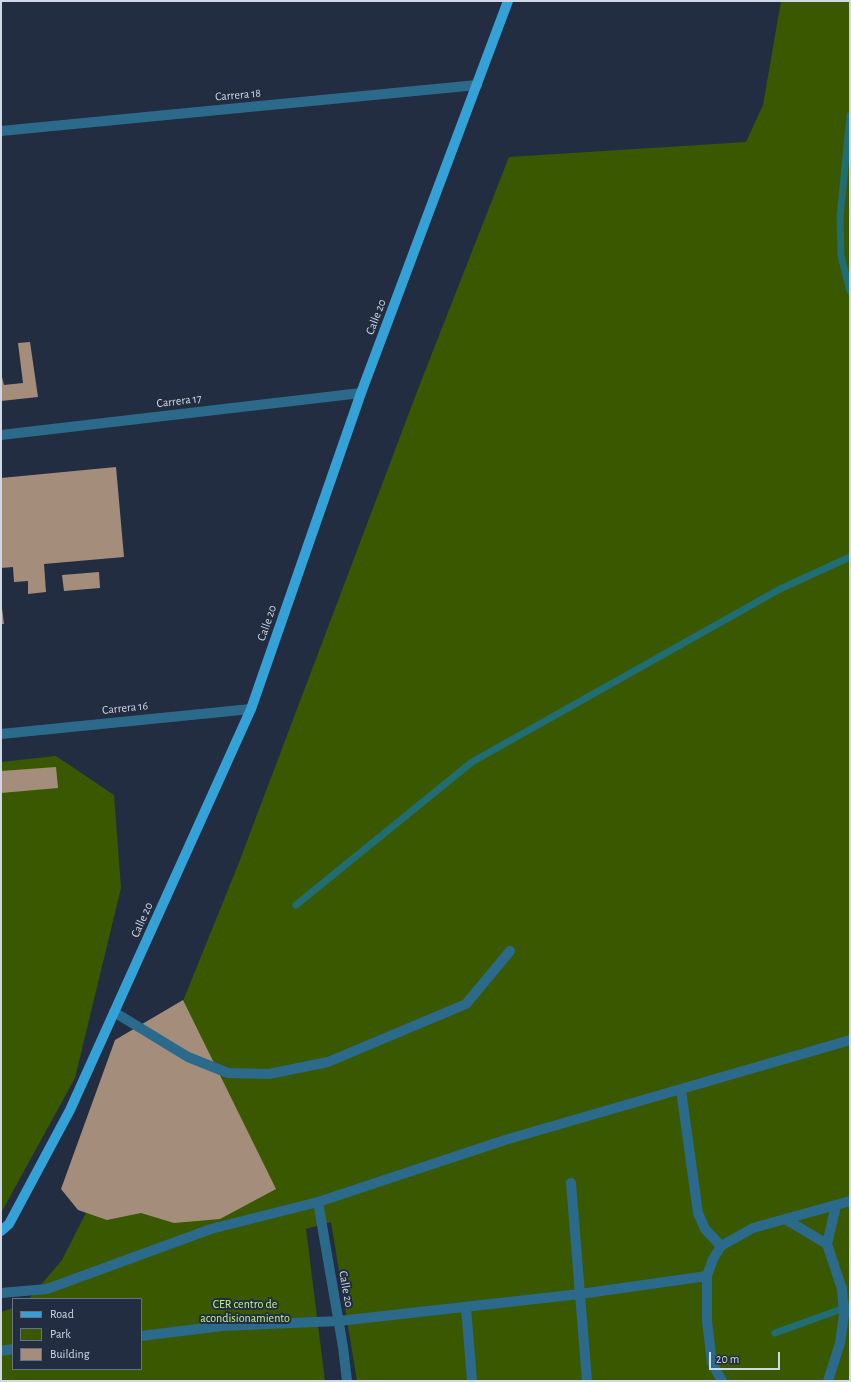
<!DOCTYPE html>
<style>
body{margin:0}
#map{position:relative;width:851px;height:1382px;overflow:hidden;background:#232d41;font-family:"Alegreya Sans",sans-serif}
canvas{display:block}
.frame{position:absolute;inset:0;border:2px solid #d1d8e5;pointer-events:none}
.legend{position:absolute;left:12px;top:1298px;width:130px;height:72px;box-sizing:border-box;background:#232d41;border:1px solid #697183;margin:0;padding:5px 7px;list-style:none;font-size:12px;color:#d1d8e5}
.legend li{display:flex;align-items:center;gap:8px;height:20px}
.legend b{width:20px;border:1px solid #697183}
.scale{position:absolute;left:709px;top:1352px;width:71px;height:18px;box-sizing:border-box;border:2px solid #d1d8e5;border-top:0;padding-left:5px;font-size:12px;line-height:14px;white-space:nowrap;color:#d1d8e5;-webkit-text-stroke:3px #232d41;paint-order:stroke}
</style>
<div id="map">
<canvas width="851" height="1382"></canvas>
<div class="frame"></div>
<ul class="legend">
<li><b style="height:5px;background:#35a2d7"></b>Road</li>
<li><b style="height:11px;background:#3a5800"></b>Park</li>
<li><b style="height:11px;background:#a58d7b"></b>Building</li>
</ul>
<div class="scale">20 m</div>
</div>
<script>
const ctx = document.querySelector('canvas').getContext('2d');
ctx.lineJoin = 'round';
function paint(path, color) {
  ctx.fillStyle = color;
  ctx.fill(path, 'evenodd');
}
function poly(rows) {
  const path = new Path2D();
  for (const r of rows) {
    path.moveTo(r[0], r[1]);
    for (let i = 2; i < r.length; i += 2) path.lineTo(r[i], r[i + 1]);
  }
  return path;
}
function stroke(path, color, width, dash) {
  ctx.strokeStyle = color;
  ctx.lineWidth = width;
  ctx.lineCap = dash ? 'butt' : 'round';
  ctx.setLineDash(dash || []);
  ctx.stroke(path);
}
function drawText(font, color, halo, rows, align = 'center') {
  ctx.font = font + ' "Alegreya Sans",sans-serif';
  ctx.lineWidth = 4;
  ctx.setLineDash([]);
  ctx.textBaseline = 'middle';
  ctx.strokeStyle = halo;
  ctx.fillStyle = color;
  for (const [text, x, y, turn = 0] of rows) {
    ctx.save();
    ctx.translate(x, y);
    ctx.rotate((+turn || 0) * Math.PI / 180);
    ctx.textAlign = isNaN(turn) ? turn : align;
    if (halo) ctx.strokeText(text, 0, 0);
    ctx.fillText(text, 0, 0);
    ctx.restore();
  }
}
const green = poly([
 [781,1,850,1,850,1381,357,1381,331,1222,306,1229,325,1381,1,1381,1,1312,13,1308,13,1369,141,1369,141,1299,29,1299,62,1260,92,1201,162,1053,238,865,420,384,509,157,746,142,763,105],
 [56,756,114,795,121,888,75,1078,1,1213,1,762]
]);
const stream = poly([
 [850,116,840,217,841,256,850,291],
 [296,905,472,762,780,589,850,557],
 [775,1333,850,1306]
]);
const building = poly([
 [30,342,38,397,1,401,1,373,4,385,23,383,18,343],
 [116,467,124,557,44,564,46,592,28,594,28,581,14,582,13,567,1,568,1,478],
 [99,572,100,588,64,591,62,575],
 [1,600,4,624,1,624],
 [56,767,58,788,1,793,1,771],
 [183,1000,276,1189,220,1219,174,1223,141,1213,107,1220,78,1210,61,1189,115,1040]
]);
const minor = poly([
 [1,131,477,85],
 [1,435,361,393],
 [1,734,251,709],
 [114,1012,188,1057,228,1073,269,1074,328,1062,466,1004,510,951],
 [681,1090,698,1213,705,1229,721,1246,753,1228,850,1201],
 [571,1183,587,1381],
 [318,1202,343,1347,347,1381],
 [785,1219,827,1244],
 [721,1246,713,1259,707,1276,707,1321,712,1363,722,1381],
 [1,1293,47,1289,211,1229,318,1202,505,1140,850,1040],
 [466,1307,472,1381],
 [141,1336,222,1326,339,1321,580,1294,707,1276],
 [1,1351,13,1349],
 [828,1381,840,1343,844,1315,842,1289,827,1244,836,1206]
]);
const major = poly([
 [1,1231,9,1224,70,1110,251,709,361,393,508,1]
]);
const streetNames = [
 ["Carrera 18",238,95,-5],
 ["Calle 20",376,317,-69],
 ["Carrera 17",179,401,-7],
 ["Calle 20",267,623,-71],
 ["Carrera 16",125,708,-6],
 ["Calle 20",142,920,-66],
 ["Calle 20",346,1289,80]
];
const parkNames = [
 ["CER centro de",245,1304],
 ["acondisionamiento",245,1318]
];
paint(green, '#3a5800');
stroke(stream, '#206d73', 7);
paint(building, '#a58d7b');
stroke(minor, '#2b6a8a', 10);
stroke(major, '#35a2d7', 10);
drawText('12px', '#d1d8e5', '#232d41', streetNames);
drawText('12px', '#c3f583', '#232d41', parkNames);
</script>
